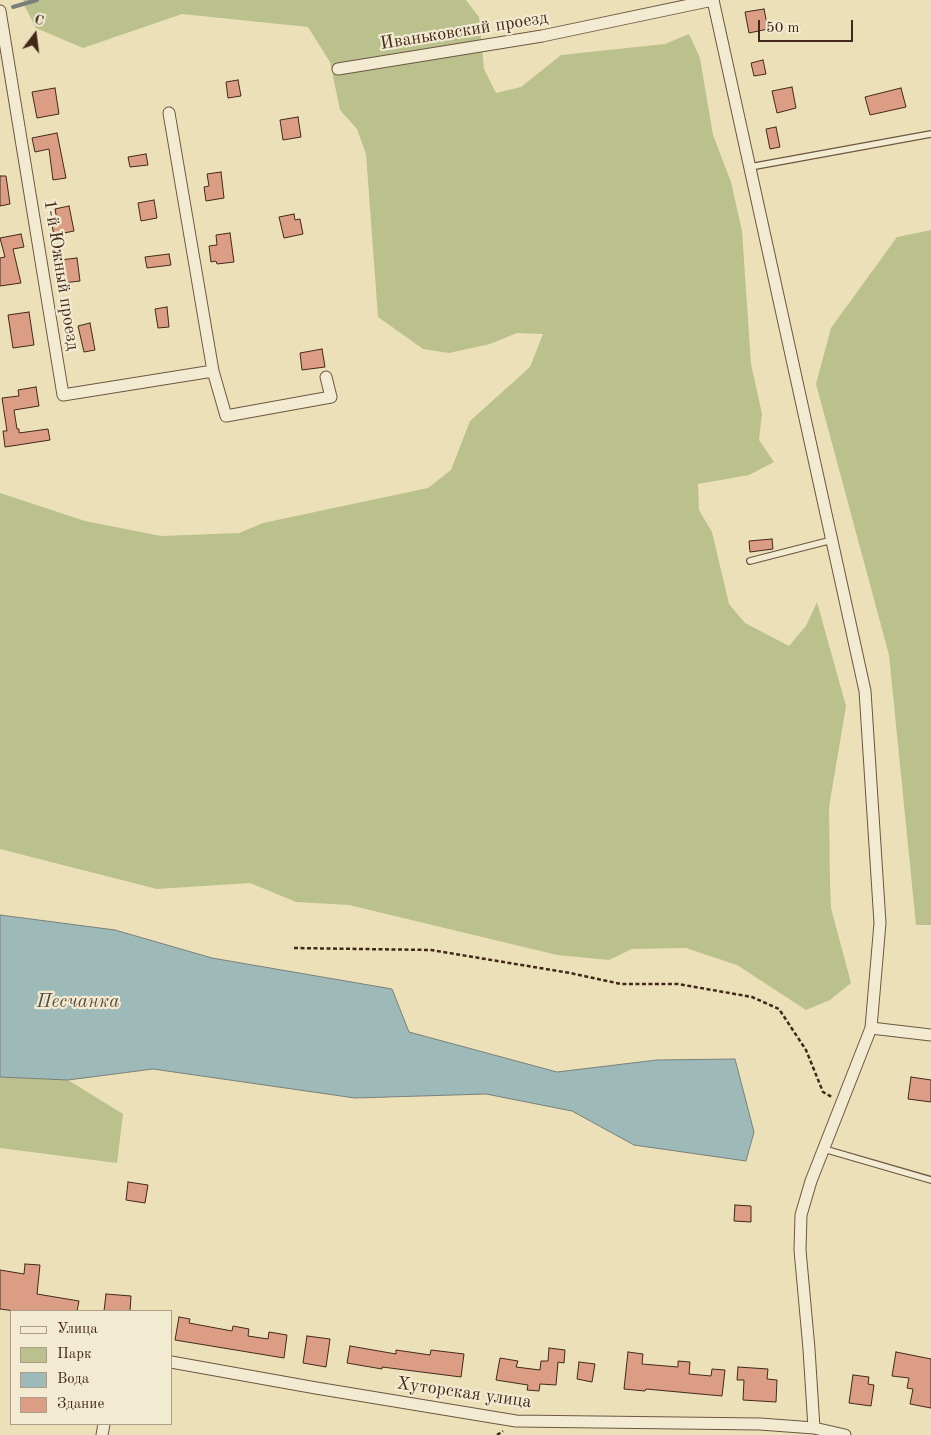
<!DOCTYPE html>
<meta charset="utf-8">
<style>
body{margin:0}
#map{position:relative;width:931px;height:1435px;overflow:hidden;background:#ece0b8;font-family:"Old Standard TT",serif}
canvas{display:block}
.legend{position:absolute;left:10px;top:1310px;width:162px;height:115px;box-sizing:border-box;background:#f3ebd1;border:1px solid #ad9d88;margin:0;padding:6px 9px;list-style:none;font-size:15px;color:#43281a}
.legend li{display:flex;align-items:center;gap:10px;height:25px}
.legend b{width:25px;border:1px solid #ad9d88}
.north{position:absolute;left:10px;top:10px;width:50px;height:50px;-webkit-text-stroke:4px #f3ebd1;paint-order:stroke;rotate:15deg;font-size:14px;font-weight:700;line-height:20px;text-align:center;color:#43281a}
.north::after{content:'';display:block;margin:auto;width:18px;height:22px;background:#43281a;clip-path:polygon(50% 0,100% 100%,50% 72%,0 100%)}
.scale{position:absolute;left:758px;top:20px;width:95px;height:22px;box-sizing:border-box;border:2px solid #43281a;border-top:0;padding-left:6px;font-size:15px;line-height:18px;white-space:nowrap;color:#43281a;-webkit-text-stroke:4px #f3ebd1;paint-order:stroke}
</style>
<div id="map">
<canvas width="931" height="1435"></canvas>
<ul class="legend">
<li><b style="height:6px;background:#f3ebd1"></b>Улица</li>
<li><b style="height:14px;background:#bbc18d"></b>Парк</li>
<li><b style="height:14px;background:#9dbab9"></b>Вода</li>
<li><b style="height:14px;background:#db9e85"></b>Здание</li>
</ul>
<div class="north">С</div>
<div class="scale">50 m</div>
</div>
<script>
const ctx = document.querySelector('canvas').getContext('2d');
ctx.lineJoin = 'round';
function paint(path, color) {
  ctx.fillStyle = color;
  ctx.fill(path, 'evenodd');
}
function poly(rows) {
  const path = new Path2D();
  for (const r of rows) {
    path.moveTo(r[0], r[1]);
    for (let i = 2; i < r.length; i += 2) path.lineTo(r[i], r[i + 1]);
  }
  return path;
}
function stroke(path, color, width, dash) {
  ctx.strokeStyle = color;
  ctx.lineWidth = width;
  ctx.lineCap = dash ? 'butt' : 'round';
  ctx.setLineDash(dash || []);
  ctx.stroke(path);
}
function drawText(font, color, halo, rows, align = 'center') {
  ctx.font = font + ' "Old Standard TT",serif';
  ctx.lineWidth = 4.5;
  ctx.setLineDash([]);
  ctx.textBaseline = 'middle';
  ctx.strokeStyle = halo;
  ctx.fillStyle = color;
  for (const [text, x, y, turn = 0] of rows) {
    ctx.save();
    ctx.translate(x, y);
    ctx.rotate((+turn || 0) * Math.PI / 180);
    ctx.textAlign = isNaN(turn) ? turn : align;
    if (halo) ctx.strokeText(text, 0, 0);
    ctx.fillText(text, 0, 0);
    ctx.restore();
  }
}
const green = poly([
 [24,0,466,0,479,17,484,69,496,93,521,87,561,55,665,44,689,34,700,58,713,135,731,182,742,231,751,364,762,414,759,440,774,462,749,475,698,484,699,510,712,532,729,604,745,623,789,646,806,626,817,602,846,706,829,807,830,882,831,908,851,983,830,1000,806,1010,737,965,686,948,632,949,609,960,557,955,349,905,296,902,250,883,157,889,0,849,0,493,85,521,161,536,239,533,263,523,428,488,451,470,470,421,530,367,543,334,517,333,490,344,449,353,423,349,378,317,366,154,357,129,340,110,330,62,308,27,182,14,83,48,36,28,23,3],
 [931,230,931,925,916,925,889,655,816,384,831,328,897,237],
 [0,1077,68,1080,123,1114,117,1163,0,1148]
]);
const water = poly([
 [0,915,115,930,212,958,392,989,409,1032,557,1072,657,1060,735,1059,754,1132,746,1161,634,1145,572,1111,486,1094,355,1098,153,1069,68,1080,0,1077,0,915]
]);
const stream = poly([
 [13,7,37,0]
]);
const building = poly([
 [764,9,768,29,749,33,745,12,764,9],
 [763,60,766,74,754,76,751,63,763,60],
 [238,80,241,96,228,98,226,82,238,80],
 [792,87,796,108,777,113,772,91,792,87],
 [55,88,59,114,37,118,32,92,55,88],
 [901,88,906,107,870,115,865,97,901,88],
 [298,117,301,137,283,140,280,120,298,117],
 [776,127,780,147,770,149,766,129,776,127],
 [57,133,66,178,53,180,49,149,35,152,32,138,57,133],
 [146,154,148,165,130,167,128,157,146,154],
 [221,172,224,198,206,201,204,187,209,186,207,174,221,172],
 [0,176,6,176,10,204,0,206,0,176],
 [154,200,157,218,141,221,138,203,154,200],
 [69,206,74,231,54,235,51,221,57,220,55,209,69,206],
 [294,214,295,220,300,219,303,234,284,238,279,217,294,214],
 [230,233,234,262,217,264,216,261,211,262,209,246,217,245,216,235,230,233],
 [21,234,24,247,13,249,21,283,0,286,0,258,5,257,0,238,21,234],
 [169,254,171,265,147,268,145,257,169,254],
 [77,258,80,281,63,283,60,260,77,258],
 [167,307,169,327,158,328,155,309,167,307],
 [29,312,34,345,13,348,8,315,29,312],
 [90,323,95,350,84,352,78,326,90,323],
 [322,349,325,367,302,370,300,353,322,349],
 [36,387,39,406,14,410,17,429,19,429,19,433,48,429,50,440,5,447,3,431,7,431,2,398,19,396,18,390,36,387],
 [772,539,773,549,750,552,749,541,772,539],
 [911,1077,931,1080,931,1102,908,1099,911,1077],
 [128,1182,148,1185,145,1203,126,1200,128,1182],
 [735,1205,751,1206,751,1222,734,1221,735,1205],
 [25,1264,40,1265,37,1294,79,1301,77,1311,15,1311,0,1309,0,1270,24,1274,25,1264],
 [106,1294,131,1296,130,1311,104,1311,106,1294],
 [179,1317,190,1319,189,1323,232,1331,233,1326,249,1329,248,1336,268,1339,269,1332,287,1335,284,1358,175,1340,179,1317],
 [307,1336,330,1339,326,1367,303,1363,307,1336],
 [350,1346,396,1354,396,1350,430,1355,431,1350,464,1354,461,1377,382,1367,382,1369,347,1363,350,1346],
 [549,1348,565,1350,564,1363,558,1362,556,1385,540,1384,539,1391,527,1390,528,1385,496,1380,500,1358,518,1361,516,1367,540,1370,541,1361,548,1361,549,1348],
 [628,1352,643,1354,642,1364,678,1367,678,1361,690,1362,689,1374,711,1376,712,1369,725,1370,722,1396,646,1389,645,1391,624,1389,628,1352],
 [896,1352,931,1359,931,1408,910,1404,913,1389,907,1388,909,1378,892,1376,896,1352],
 [579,1362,595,1364,592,1382,577,1379,579,1362],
 [738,1367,768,1369,767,1379,777,1380,776,1402,743,1400,744,1380,737,1380,738,1367],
 [853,1375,869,1377,868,1384,874,1385,871,1406,849,1403,853,1375]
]);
const path = poly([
 [294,948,431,950,570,973,621,984,678,984,752,997,779,1009,806,1050,823,1092,832,1097],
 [497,1435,503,1431]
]);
const service = poly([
 [750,167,931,134],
 [750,561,832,540],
 [824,1149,931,1180]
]);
const minor = poly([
 [713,0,865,691,880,923,871,1028,811,1181,801,1215,800,1250,809,1349,814,1428],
 [0,11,63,395,213,371],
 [338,69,542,36,713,0],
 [169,113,213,371,226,416,331,397,326,377],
 [871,1028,931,1035],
 [171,1362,316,1388,516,1421,760,1424,814,1428,845,1435],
 [102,1435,104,1424]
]);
const streetNames = [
 ["Иваньковский проезд",464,31,-9],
 ["1-й Южный проезд",61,275,81],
 ["Хуторская улица",464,1393,8]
];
const waterNames = [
 ["Песчанка",78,1002]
];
paint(green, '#bbc18d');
paint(water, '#9dbab9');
stroke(water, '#798079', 1);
stroke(stream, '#798079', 4);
paint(building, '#db9e85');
stroke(building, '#43281a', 1);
stroke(service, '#6d5642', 8);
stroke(minor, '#6d5642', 13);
stroke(path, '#43281a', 2.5, [4, 2.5]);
stroke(service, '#f3ebd1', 5.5);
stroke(minor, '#f3ebd1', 11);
drawText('18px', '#43281a', '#f3ebd1', streetNames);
drawText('italic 19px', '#5a4c42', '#f3ebd1', waterNames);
</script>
